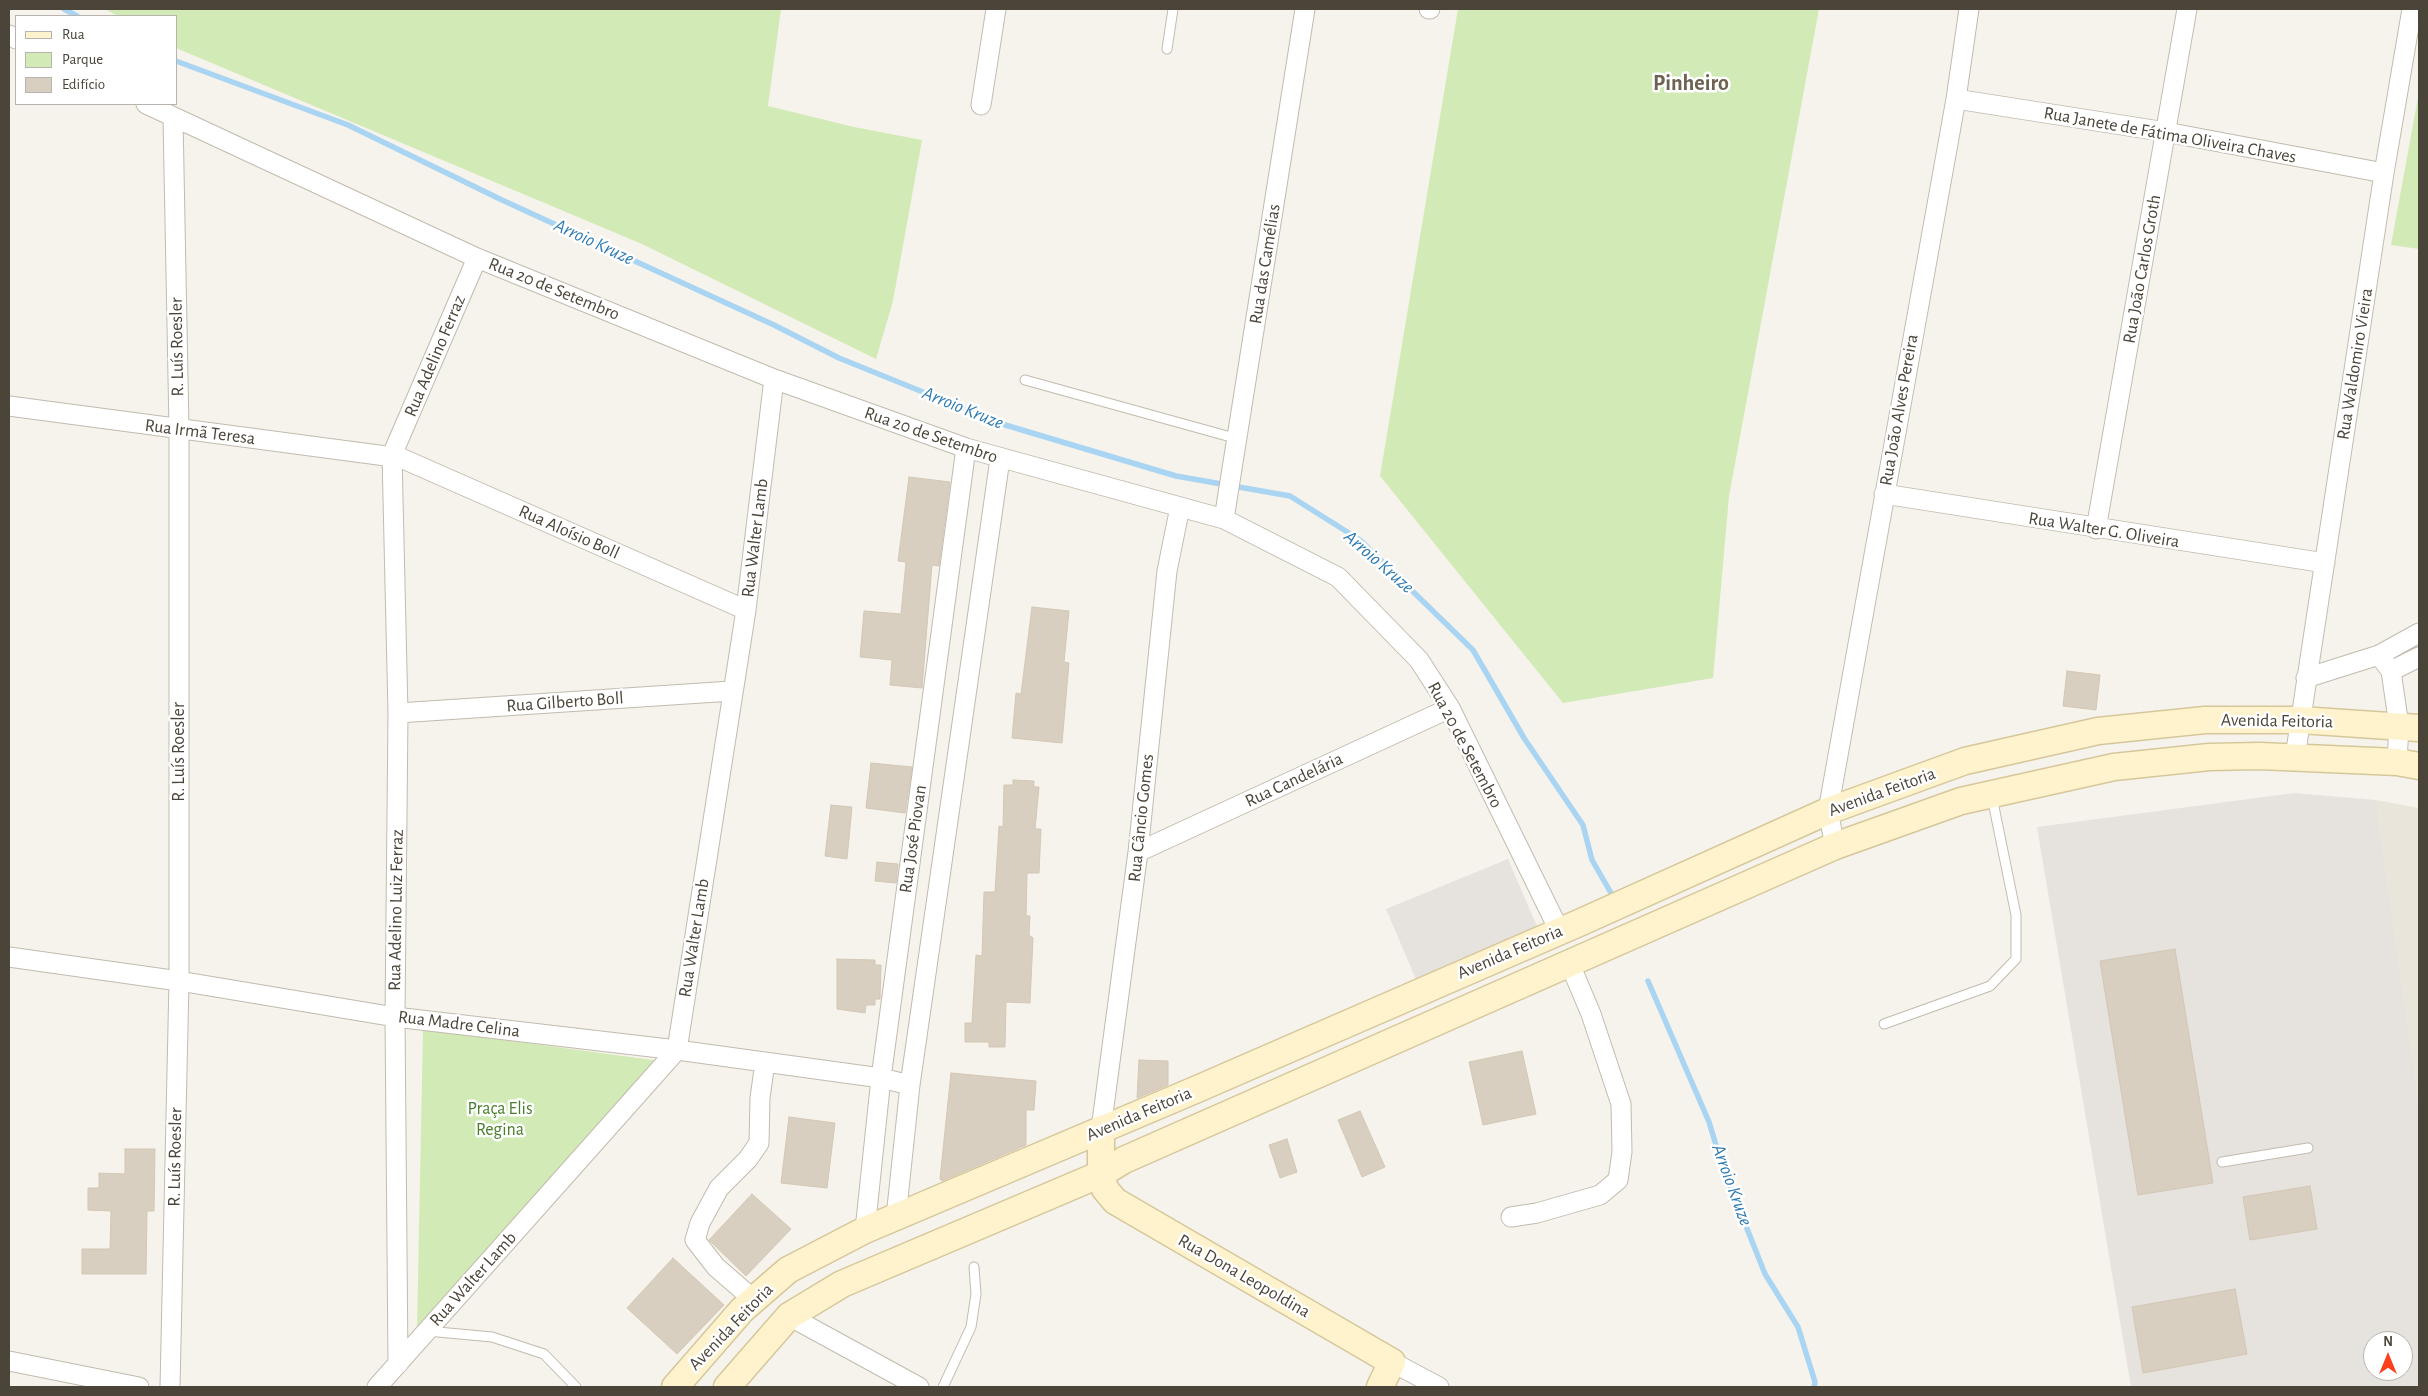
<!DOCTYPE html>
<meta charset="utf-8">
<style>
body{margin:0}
#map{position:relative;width:2428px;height:1396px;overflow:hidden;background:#f6f3ec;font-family:"Alegreya Sans",sans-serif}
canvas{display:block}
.frame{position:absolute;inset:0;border:10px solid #4b4439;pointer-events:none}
.legend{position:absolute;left:15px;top:15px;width:162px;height:90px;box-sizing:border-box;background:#fff;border:1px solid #b7b4b0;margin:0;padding:6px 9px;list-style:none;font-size:15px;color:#4b4439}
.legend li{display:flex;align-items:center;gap:10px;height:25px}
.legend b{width:25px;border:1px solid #b7b4b0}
.north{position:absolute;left:2363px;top:1331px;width:50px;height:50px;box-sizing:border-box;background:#fff;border:1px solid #b7b4b0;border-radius:50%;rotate:0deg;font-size:14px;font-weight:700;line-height:20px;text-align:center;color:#4b4439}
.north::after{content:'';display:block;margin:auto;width:18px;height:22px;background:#fc3f1d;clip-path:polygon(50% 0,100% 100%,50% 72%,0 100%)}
</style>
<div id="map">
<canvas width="2428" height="1396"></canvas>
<div class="frame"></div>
<ul class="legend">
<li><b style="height:6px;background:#fff3cd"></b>Rua</li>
<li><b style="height:14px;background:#d2eab5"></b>Parque</li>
<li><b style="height:14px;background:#d8cfc1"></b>Edifício</li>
</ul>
<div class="north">N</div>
</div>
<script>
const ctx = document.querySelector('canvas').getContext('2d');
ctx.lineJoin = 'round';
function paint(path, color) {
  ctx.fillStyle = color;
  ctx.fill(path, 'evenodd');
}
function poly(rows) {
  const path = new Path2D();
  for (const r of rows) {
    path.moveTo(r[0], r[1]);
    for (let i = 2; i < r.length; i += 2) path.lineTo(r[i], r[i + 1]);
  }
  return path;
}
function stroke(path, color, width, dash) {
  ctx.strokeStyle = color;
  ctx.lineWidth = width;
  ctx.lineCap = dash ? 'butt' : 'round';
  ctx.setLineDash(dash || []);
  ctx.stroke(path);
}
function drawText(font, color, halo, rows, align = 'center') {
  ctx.font = font + ' "Alegreya Sans",sans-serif';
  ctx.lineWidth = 5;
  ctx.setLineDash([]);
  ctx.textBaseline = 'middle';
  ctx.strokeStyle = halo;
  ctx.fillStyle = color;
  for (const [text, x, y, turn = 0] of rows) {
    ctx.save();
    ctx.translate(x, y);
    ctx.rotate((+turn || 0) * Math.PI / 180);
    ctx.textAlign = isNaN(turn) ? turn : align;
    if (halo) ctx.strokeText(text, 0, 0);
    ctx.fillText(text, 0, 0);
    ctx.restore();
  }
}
const residential = poly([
 [2376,800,2419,808,2419,1105]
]);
const industrial = poly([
 [2294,793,2376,800,2419,1105,2419,1387,2131,1387,2037,827],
 [2373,1341,2403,1341,2403,1371,2373,1371],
 [1508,859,1539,931,1417,982,1386,909]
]);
const green = poly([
 [105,9,781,9,768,106,854,127,922,140,893,301,876,359,642,244,176,48,176,16,118,16],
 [1458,9,1819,9,1729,496,1713,678,1563,703,1380,476],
 [2419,92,2419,249,2391,245],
 [423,1029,660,1061,417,1329]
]);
const stream = poly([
 [64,9,77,16],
 [176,61,348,125,502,200,774,325,839,358,1002,424,1176,476,1290,496,1360,540,1473,650,1524,738,1583,825,1592,860,1611,893],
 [1648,981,1709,1122,1723,1168,1765,1274,1798,1327,1815,1382,1814,1387]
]);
const building = poly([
 [909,477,950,482,939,566,932,565,922,688,890,685,892,660,860,657,864,611,901,614,906,562,898,561,909,477],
 [1032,607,1069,611,1064,662,1069,663,1062,743,1012,738,1016,693,1021,694,1032,607],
 [2067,671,2100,675,2096,710,2063,706,2067,671],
 [871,763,912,767,905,813,866,808,871,763],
 [1013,780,1034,781,1034,787,1039,787,1035,829,1041,829,1039,873,1027,873,1026,916,1030,916,1029,935,1033,938,1030,1003,1006,1002,1005,1047,989,1047,989,1042,965,1042,965,1023,972,1023,976,955,982,956,984,892,995,892,999,826,1003,827,1004,785,1013,785,1013,780],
 [831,805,852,807,847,859,825,856,831,805],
 [877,862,898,864,896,883,875,881,877,862],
 [2175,949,2213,1183,2138,1195,2100,961,2175,949],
 [837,959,875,960,875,965,881,965,880,999,875,999,875,1005,866,1005,865,1013,837,1009,837,959],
 [1522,1051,1536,1114,1483,1125,1469,1062,1522,1051],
 [1139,1060,1168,1061,1168,1085,1137,1098,1139,1060],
 [951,1073,1036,1081,1034,1110,1026,1110,1026,1145,942,1181,940,1179,951,1073],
 [1360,1111,1385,1167,1362,1177,1338,1120,1360,1111],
 [789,1117,835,1123,827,1188,781,1183,789,1117],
 [1287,1139,1297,1172,1280,1178,1269,1145,1287,1139],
 [125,1149,155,1149,154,1211,147,1211,146,1274,82,1274,82,1249,110,1249,111,1211,88,1210,88,1188,99,1188,99,1173,125,1174,125,1149],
 [2310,1186,2317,1229,2250,1240,2243,1197,2310,1186],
 [752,1194,791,1229,746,1276,709,1240,752,1194],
 [673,1258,724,1305,677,1354,627,1308,673,1258],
 [2235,1289,2247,1354,2143,1373,2132,1307,2235,1289]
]);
const lane = poly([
 [1167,49,1173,9],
 [1025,380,1238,439],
 [1884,1024,1990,986,2016,959,2016,915,1992,797],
 [2222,1162,2308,1148],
 [427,1331,492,1337,544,1354,576,1387],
 [943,1387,971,1327,976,1294,974,1267]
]);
const street = poly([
 [1429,9,1430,9],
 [9,35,16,39],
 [1956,99,2166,132,2384,173],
 [146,104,477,258,774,379,966,448,1224,519,1338,577,1419,660,1450,708,1559,930],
 [981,105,996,9],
 [9,406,401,458,746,610],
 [1884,494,2325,563],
 [1224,519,1305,9],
 [2096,529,2187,9],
 [2379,655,2391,671,2399,726,2397,762],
 [2391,671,2419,657],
 [2306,678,2379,655,2419,633],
 [398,713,732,691],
 [2295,757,2384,173,2412,9],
 [1835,846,1828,811,1956,99,1969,9],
 [1138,852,1450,708],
 [9,957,179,981,395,1017,677,1050,881,1078,910,1085],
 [1101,1129,1138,852,1167,571,1180,507],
 [896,1217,910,1085,1000,459],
 [1511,1217,1537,1213,1600,1195,1618,1180,1622,1152,1621,1104,1591,1014,1569,962],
 [865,1230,881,1078,966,448],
 [754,1300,716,1267,695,1240,700,1223,719,1188,748,1159,759,1143,760,1098,765,1062],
 [789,1316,919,1387],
 [9,1361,139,1387],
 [1392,1362,1439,1387],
 [398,1364,395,1017,398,713,392,455,477,258],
 [170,1387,179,981,179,429,173,118],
 [377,1387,677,1050,746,610,774,379]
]);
const secondary = poly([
 [1101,1129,1101,1174,1105,1189,1115,1201,1392,1362,1380,1387],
 [675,1387,742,1310,788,1270,865,1230,1195,1090,1579,923,1828,811,1965,761,2098,731,2205,720,2300,720,2419,728],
 [727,1387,789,1316,842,1284,1101,1174,1124,1160,1835,846,1961,801,2114,767,2209,757,2260,756,2397,762,2419,766]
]);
const streetNames = [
 ["Rua Janete de Fátima Oliveira Chaves",2170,135,10],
 ["Rua das Camélias",1265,264,-81],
 ["Rua João Carlos Groth",2142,269,-80],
 ["Rua 20 de Setembro",554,289,22],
 ["R. Luís Roesler",177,347,-91],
 ["Rua Adelino Ferraz",435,356,-67],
 ["Rua Waldomiro Vieira",2355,364,-81],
 ["Rua João Alves Pereira",1899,410,-80],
 ["Rua Irmã Teresa",200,432,7],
 ["Rua 20 de Setembro",931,435,19],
 ["Rua Walter G. Oliveira",2104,530,9],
 ["Rua Aloísio Boll",569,532,24],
 ["Rua Walter Lamb",755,538,-83],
 ["Rua Gilberto Boll",565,702,-4],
 ["Avenida Feitoria",2277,721,1],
 ["Rua 20 de Setembro",1465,745,62],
 ["R. Luís Roesler",179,752,-90],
 ["Rua Candelária",1294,780,-25],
 ["Avenida Feitoria",1882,792,-20],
 ["Rua Câncio Gomes",1141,818,-84],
 ["Rua José Piovan",913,839,-82],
 ["Rua Adelino Luiz Ferraz",396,910,-89],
 ["Rua Walter Lamb",694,938,-81],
 ["Avenida Feitoria",1510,952,-23],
 ["Rua Madre Celina",459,1024,7],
 ["Avenida Feitoria",1139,1114,-23],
 ["R. Luís Roesler",175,1157,-89],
 ["Rua Dona Leopoldina",1244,1276,30],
 ["Rua Walter Lamb",473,1279,-48],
 ["Avenida Feitoria",731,1327,-46]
];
const parkNames = [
 ["Praça Elis",500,1109],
 ["Regina",500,1130]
];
const waterNames = [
 ["Arroio Kruze",594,242,25],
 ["Arroio Kruze",963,408,22],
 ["Arroio Kruze",1379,562,41],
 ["Arroio Kruze",1732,1185,70]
];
const districtNames = [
 ["Pinheiro",1691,83]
];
paint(residential, '#eae5da');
paint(industrial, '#e6e2dd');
paint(green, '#d2eab5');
stroke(stream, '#a9d4f2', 5.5);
paint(building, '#d8cfc1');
stroke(building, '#d3c7b4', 1);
stroke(lane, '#c2bbae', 11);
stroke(street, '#c2bbae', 21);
stroke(secondary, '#d6c79b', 29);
stroke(lane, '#fff', 9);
stroke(street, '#fff', 19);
stroke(secondary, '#fff3cd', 26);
drawText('18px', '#4b4439', '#fff', streetNames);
drawText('18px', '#4a7f2a', '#fff', parkNames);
drawText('italic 19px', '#2e7ab2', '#fff', waterNames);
drawText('bold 22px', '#6e6250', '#fff', districtNames);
</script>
